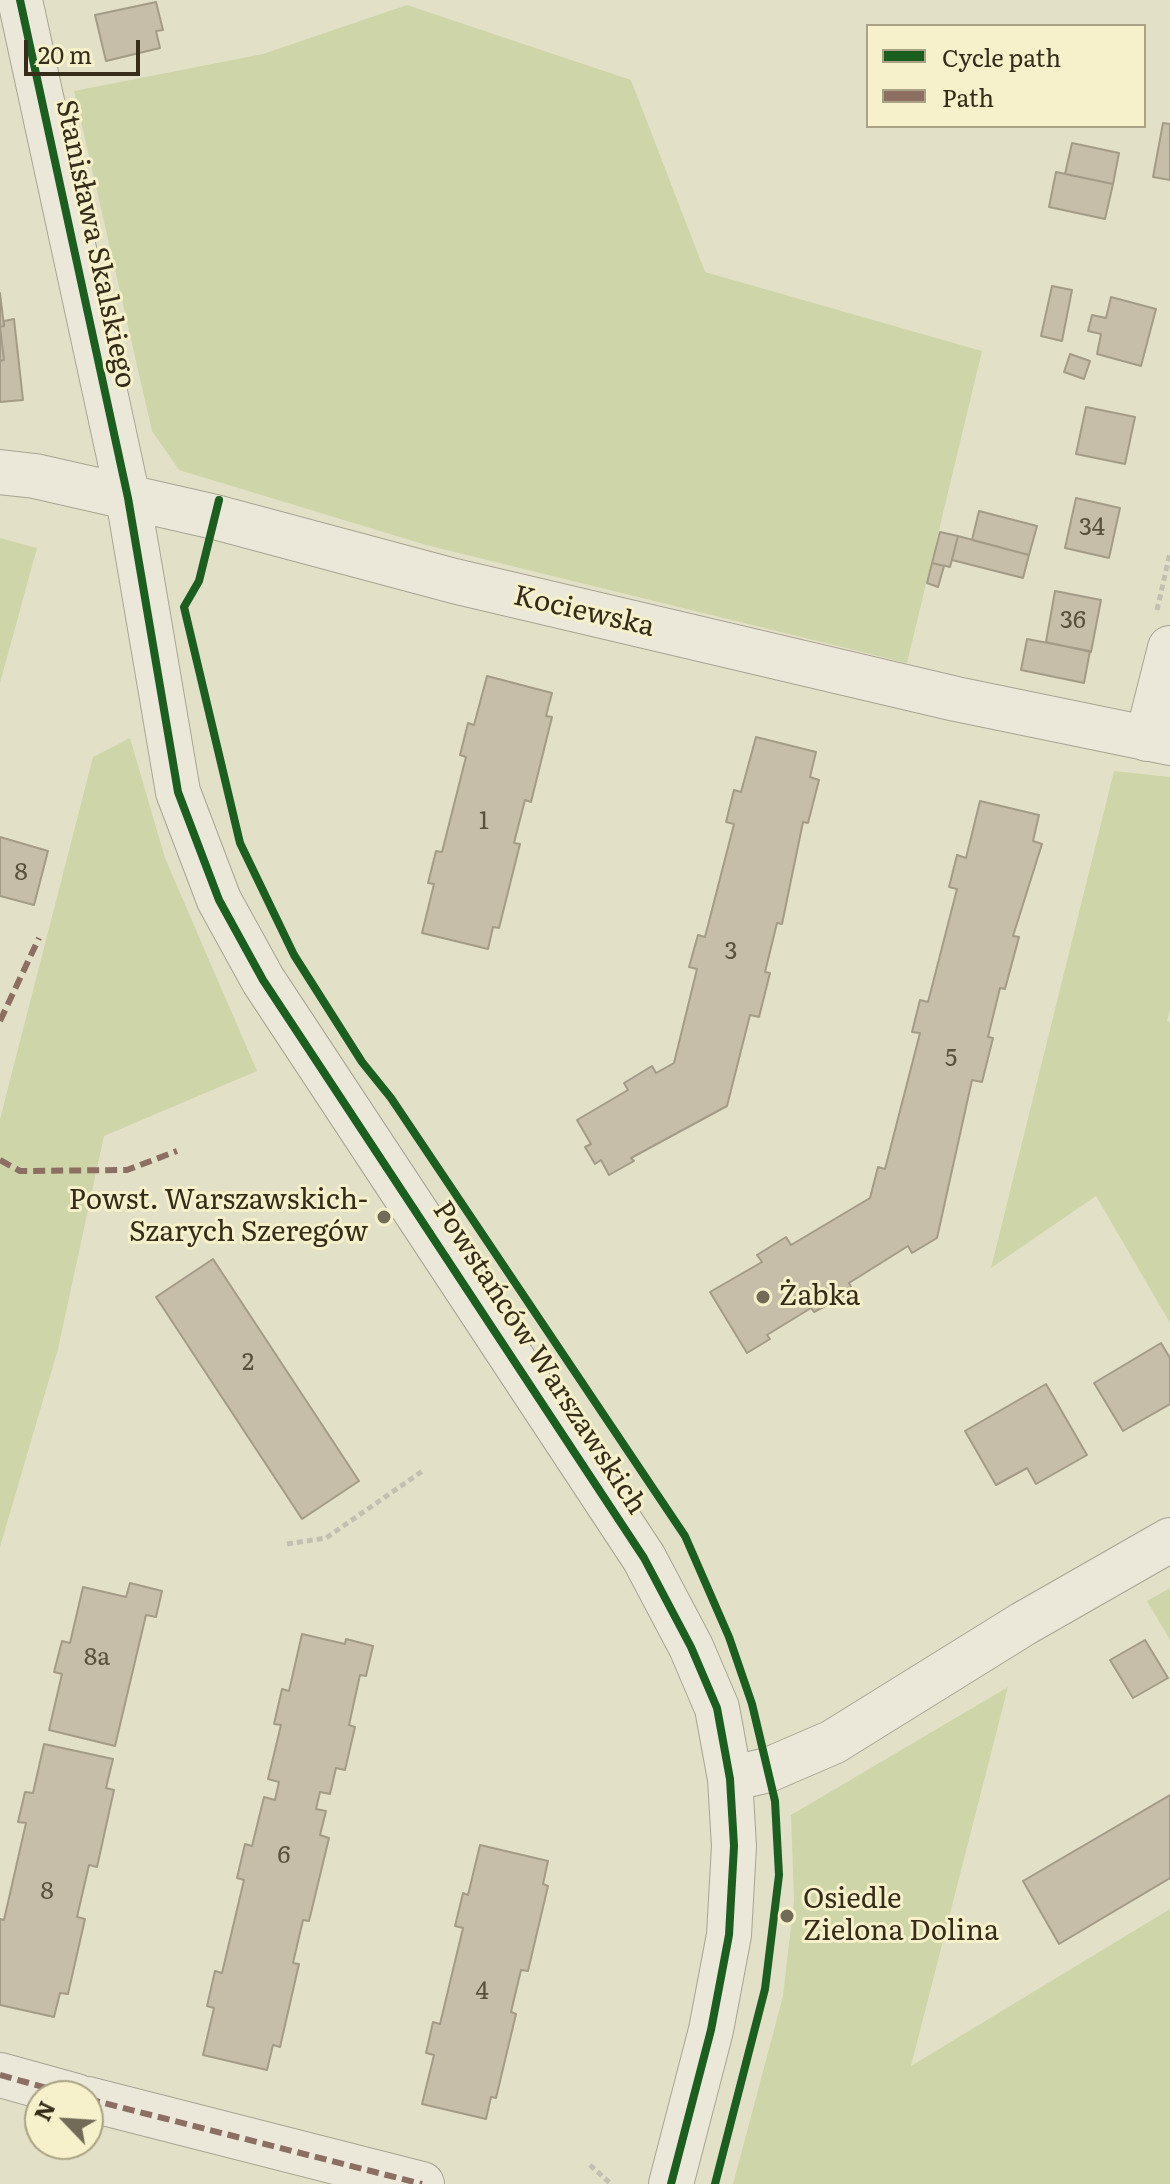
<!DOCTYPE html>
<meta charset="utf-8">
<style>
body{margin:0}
#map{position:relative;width:1170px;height:2184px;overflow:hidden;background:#e3e0c8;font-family:Literata,serif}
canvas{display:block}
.legend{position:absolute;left:866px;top:24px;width:280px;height:104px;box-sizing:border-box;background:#f6f1cb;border:2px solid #a9a284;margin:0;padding:10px 14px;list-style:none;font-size:24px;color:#352c1a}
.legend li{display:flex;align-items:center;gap:16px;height:40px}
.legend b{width:40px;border:2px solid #a9a284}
.north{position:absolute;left:24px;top:2080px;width:80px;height:80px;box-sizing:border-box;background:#f6f1cb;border:2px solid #a9a284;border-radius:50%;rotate:295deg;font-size:22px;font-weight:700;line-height:32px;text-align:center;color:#352c1a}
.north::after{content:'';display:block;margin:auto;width:28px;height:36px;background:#726b57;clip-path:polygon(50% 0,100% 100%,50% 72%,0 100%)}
.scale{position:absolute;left:24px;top:40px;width:116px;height:36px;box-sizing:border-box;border:4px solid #352c1a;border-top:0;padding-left:10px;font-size:24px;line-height:28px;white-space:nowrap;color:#352c1a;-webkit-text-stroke:6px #f6f1cb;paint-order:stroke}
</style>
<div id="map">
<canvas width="1170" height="2184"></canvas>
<ul class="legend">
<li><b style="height:10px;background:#1b5e20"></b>Cycle path</li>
<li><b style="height:10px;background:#8d6e63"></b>Path</li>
</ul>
<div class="north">N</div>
<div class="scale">20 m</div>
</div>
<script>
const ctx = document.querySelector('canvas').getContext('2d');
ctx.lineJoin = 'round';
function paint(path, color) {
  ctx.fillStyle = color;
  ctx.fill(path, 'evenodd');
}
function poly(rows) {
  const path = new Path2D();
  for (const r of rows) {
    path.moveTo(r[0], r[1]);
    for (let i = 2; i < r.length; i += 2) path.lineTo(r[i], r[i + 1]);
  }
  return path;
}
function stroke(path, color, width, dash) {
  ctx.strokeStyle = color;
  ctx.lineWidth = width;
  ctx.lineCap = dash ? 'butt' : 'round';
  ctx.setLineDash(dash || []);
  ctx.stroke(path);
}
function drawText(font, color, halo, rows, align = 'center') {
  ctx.font = font + ' Literata,serif';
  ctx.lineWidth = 6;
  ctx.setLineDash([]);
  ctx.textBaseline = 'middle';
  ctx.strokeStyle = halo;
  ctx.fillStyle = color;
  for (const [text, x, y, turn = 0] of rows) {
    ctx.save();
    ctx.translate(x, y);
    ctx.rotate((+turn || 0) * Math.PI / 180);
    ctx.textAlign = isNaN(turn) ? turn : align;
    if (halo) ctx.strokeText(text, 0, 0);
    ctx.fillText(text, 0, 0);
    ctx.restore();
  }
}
const green = poly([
 [407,5,631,80,705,272,982,351,907,663,426,545,179,470,152,431,74,91,263,54],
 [0,538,37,548,0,683],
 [130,738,165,858,257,1071,104,1136,58,1349,0,1547,0,1119,93,757],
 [1114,771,1170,777,1170,1010,1167,1021,1170,1022,1170,1323,1096,1196,991,1268],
 [1170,1588,1170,1640,1147,1601],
 [1008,1687,911,2066,1170,1909,1170,2184,733,2184,783,1996,794,1900,791,1815]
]);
const building = poly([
 [156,2,163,30,156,31,160,48,106,61,95,15,156,2],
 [1163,123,1170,124,1170,180,1153,177,1163,123],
 [1072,143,1119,153,1113,184,1065,174,1072,143],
 [1056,172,1113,184,1105,219,1049,207,1056,172],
 [1052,286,1072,290,1062,341,1041,336,1052,286],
 [0,293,4,326,0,327,4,360,0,361,0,293],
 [1111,297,1156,309,1141,366,1097,354,1101,334,1088,331,1092,315,1106,318,1111,297],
 [14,319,23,400,0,402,0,361,4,360,0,327,4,326,4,321,14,319],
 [1070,354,1090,361,1084,379,1064,372,1070,354],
 [1086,407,1135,417,1125,464,1076,454,1086,407],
 [1076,498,1120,508,1109,558,1065,548,1076,498],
 [979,511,1037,526,1029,555,972,540,979,511],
 [940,532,958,536,950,567,932,563,940,532],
 [958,536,1029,555,1023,578,952,560,958,536],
 [932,563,944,566,938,587,927,583,932,563],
 [1055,591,1101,600,1091,652,1046,642,1055,591],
 [1027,639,1090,651,1084,683,1021,670,1027,639],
 [487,676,552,693,546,716,552,717,531,802,525,800,514,843,520,844,499,928,493,927,488,949,422,933,434,884,428,883,436,851,442,852,466,757,460,755,468,723,474,725,487,676],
 [756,737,816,752,810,777,819,780,808,823,803,822,782,924,777,923,765,972,770,973,759,1017,750,1015,727,1106,631,1158,634,1161,609,1175,601,1160,595,1164,585,1147,591,1144,577,1120,628,1090,624,1083,652,1066,656,1073,674,1063,697,969,689,967,698,935,705,937,734,824,726,822,734,790,741,792,756,737],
 [980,801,1039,815,1033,841,1042,844,1013,936,1019,937,1005,989,1000,988,988,1037,993,1038,982,1082,972,1080,937,1238,912,1253,908,1246,849,1283,853,1291,814,1312,811,1308,767,1335,770,1339,747,1353,710,1292,762,1262,757,1255,786,1237,791,1245,870,1198,878,1167,885,1169,920,1033,912,1032,920,1000,928,1002,957,889,949,887,957,855,966,858,980,801],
 [0,837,48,851,34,905,0,896,0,837],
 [213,1259,359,1481,302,1519,156,1297,213,1259],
 [1161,1343,1170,1358,1170,1404,1123,1431,1094,1383,1161,1343],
 [1046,1384,1087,1455,1036,1484,1027,1468,996,1485,965,1431,1046,1384],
 [130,1583,162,1591,156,1617,146,1615,115,1746,49,1730,62,1674,54,1672,62,1641,70,1643,83,1587,126,1597,130,1583],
 [302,1634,345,1644,346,1639,373,1646,366,1676,360,1675,349,1725,355,1727,345,1770,336,1768,330,1794,320,1792,316,1809,326,1811,320,1835,329,1838,309,1921,303,1920,293,1963,299,1964,280,2047,273,2045,267,2070,203,2055,214,2008,207,2006,215,1971,222,1973,244,1880,237,1878,245,1844,252,1846,264,1797,275,1800,279,1782,268,1779,281,1725,274,1724,282,1689,289,1691,302,1634],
 [1145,1640,1168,1678,1133,1698,1110,1660,1145,1640],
 [44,1744,113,1759,106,1788,114,1790,97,1867,89,1865,77,1917,85,1919,68,1994,60,1993,54,2017,0,2005,0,1919,4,1920,26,1823,18,1822,25,1792,33,1793,44,1744],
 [1170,1795,1170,1878,1059,1944,1023,1881,1170,1795],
 [480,1845,548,1861,543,1884,548,1886,528,1971,521,1970,511,2012,516,2014,496,2098,491,2097,486,2119,422,2104,434,2055,426,2053,433,2022,440,2024,463,1928,455,1926,463,1893,468,1895,480,1845]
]);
const path = poly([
 [1157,610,1170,553],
 [287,1544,326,1538,424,1470],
 [590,2165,611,2184]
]);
const minor = poly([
 [20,0,128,498,178,792,219,900,263,980,644,1558,691,1647,717,1708,730,1779,734,1846,729,1935,711,2030,671,2184],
 [0,472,35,476,215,517,454,581,956,699,1170,743],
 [1147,739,1170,648],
 [730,1779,768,1770,833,1742,1023,1624,1170,1540],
 [0,2075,76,2096],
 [88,2099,422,2184]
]);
const quiet = poly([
 [0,1021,39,938],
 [0,1160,20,1171,127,1170,177,1151],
 [0,2075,76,2096],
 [88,2099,422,2184]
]);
const cycleway = poly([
 [20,0,128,498,178,792,219,900,263,980,644,1558,691,1647,717,1708,730,1779,734,1846,729,1935,711,2030,671,2184],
 [219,500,199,581,184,607,240,843,294,955,362,1062,391,1098,685,1536,729,1637,752,1704,775,1801,779,1875,765,1989,715,2184]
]);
const markers = [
 [384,1217,8,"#726b57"],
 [763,1297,8,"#726b57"],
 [787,1916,8,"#726b57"]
];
const numberNames = [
 ["34",1092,528],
 ["36",1073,621],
 ["1",484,822],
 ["8",21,873],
 ["3",731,952],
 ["5",951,1059],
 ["2",248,1363],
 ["8a",97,1658],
 ["6",284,1856],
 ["8",47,1892],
 ["4",482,1992]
];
const streetNames = [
 ["Stanisława Skalskiego",95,244,78],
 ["Kociewska",584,612,13],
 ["Powstańców Warszawskich",539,1358,57]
];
const poiNames = [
 ["Powst. Warszawskich-",368,1201,"right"],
 ["Szarych Szeregów",368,1233,"right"],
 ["Żabka",779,1297],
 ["Osiedle",803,1900],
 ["Zielona Dolina",803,1932]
];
paint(green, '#ced6a9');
paint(building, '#c7bea9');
stroke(building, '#a39b88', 2);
stroke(minor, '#a8a392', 46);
stroke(path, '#c3c0b1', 5, [6, 4]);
stroke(minor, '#ebe8da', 44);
stroke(quiet, '#8d6e63', 6, [12, 6]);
stroke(cycleway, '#1b5e20', 8);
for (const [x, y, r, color] of markers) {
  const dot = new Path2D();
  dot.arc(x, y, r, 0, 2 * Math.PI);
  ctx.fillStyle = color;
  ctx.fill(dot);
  stroke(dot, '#f6f1cb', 3);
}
drawText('24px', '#5a503e', null, numberNames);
drawText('28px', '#352c1a', '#f6f1cb', streetNames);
drawText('28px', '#352c1a', '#f6f1cb', poiNames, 'left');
</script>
